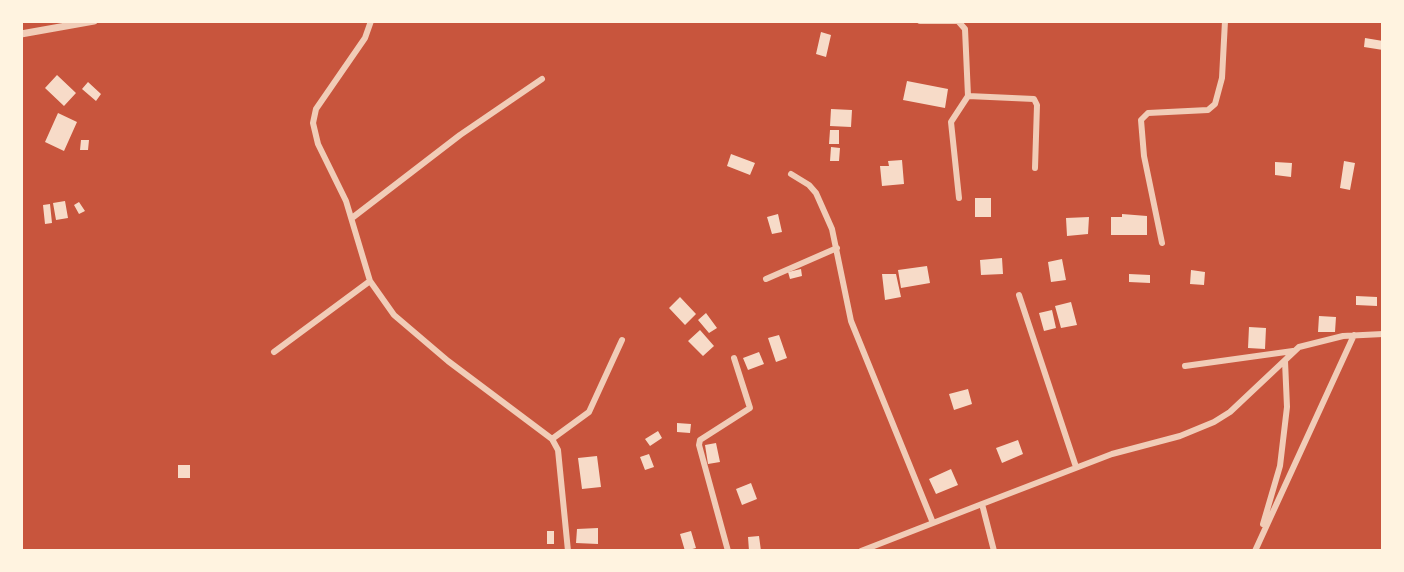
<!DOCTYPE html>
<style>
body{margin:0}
#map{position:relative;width:1404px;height:572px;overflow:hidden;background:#c8553d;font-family:"Exo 2",sans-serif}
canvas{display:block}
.frame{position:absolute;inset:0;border:23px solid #fff3e0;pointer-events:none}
</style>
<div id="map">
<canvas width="1404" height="572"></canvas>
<div class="frame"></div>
</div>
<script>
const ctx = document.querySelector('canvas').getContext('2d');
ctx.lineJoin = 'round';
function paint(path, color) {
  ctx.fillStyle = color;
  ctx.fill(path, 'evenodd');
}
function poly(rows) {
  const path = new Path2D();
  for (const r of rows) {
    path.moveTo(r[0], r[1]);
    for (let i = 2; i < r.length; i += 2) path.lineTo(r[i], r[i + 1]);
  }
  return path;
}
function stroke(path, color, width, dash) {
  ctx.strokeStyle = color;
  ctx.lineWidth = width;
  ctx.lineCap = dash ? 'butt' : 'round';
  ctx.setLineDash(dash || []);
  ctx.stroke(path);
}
const building = poly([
 [821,32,831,35,826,57,816,54],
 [1365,38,1383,41,1383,50,1364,47],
 [57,75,76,93,64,106,45,88],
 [907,81,948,89,945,108,903,100],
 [88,82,101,94,96,101,82,89],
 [831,109,852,110,851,127,830,126],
 [58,113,77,122,64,151,45,142],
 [830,130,839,130,839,144,829,144],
 [81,140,89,140,88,150,80,150],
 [831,147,840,148,839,161,830,161],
 [731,154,755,163,750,175,727,166],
 [902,160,904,184,882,186,880,166,889,166,888,161],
 [1344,161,1355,163,1350,190,1340,188],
 [1275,162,1292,163,1291,177,1275,175],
 [975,198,991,198,991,217,975,217],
 [65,201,68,218,56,220,53,203],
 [79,202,85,211,79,214,74,205],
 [50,204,52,223,45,224,43,205],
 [778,214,782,232,772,234,767,217],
 [1122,214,1147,216,1147,235,1111,235,1111,217,1122,217],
 [1089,217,1088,234,1067,236,1066,218],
 [1002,258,1003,274,981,275,980,260],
 [1062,259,1066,280,1051,282,1048,262],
 [927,266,930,283,901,288,898,270],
 [801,269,802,276,790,279,788,272],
 [1191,270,1205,272,1204,285,1190,284],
 [882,274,896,274,901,297,885,300],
 [1129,274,1150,275,1150,283,1129,282],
 [1356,296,1377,297,1377,306,1356,305],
 [680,297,696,314,685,325,669,308],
 [1071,302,1077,325,1061,328,1055,306],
 [1052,310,1056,328,1044,331,1039,313],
 [706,313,717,328,709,333,698,320],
 [1319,316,1336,317,1335,332,1318,332],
 [1249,327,1266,328,1265,349,1248,348],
 [700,330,714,346,703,356,688,341],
 [779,335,787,358,776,362,768,338],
 [759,352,764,364,748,370,743,358],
 [968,389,972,404,954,410,949,394],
 [677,423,691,424,690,433,677,432],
 [658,431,662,438,650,446,645,439],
 [1018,440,1023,454,1002,463,996,448],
 [716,443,720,462,708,464,705,445],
 [649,454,654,467,645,470,640,457],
 [597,456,601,487,582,489,578,458],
 [178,465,190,465,190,478,178,478],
 [951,469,958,485,936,494,929,479],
 [751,483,757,499,742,505,736,489],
 [598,528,598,544,576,543,577,529],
 [547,531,554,531,554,544,547,544],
 [691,531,696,548,685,551,680,534],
 [759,536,761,551,749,551,748,537]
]);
const minor = poly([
 [371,21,365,38,316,109,313,123,318,144,346,201,370,281,394,315,448,361,552,439,558,450,568,551],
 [920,21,958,21,965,29,968,96,951,122,959,198],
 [968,96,1034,99,1037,105,1035,168],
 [791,174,809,185,816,193,832,229,851,321,933,523],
 [352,218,460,135,542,79],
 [1162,243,1144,156,1141,120,1148,113,1208,110,1215,104,1222,78,1225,21],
 [766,279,837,248],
 [1019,295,1076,467],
 [274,352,370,281],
 [1185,366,1293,351],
 [552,439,589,412,622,340],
 [1263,524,1280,466,1287,407,1285,361],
 [728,551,699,445,700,440,750,408,734,358],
 [861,551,982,504],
 [994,551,982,504,1112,454,1180,436,1214,422,1230,412,1299,347,1343,336,1383,334],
 [1255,551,1354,335]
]);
const tertiary = poly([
 [21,34,94,21]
]);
paint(building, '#f7dbc8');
stroke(minor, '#f1ccb7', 6);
stroke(tertiary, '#f1ccb7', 7);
</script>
